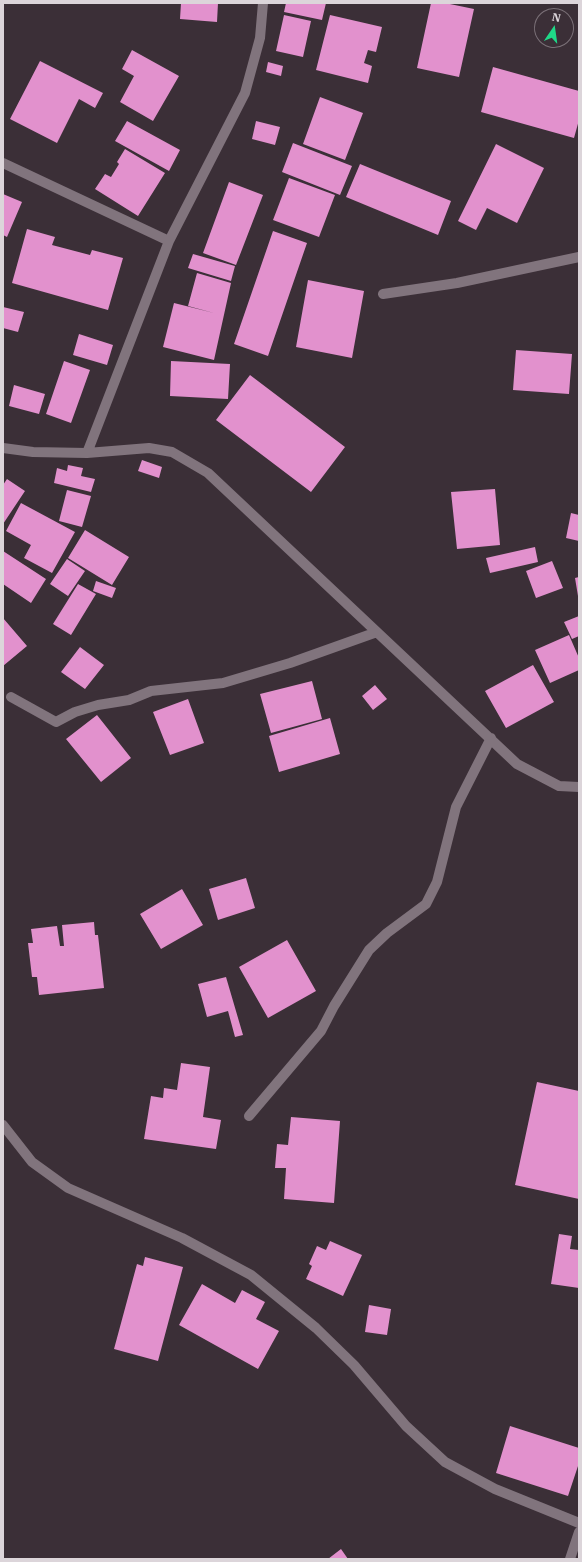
<!DOCTYPE html>
<style>
body{margin:0}
#map{position:relative;width:582px;height:1562px;overflow:hidden;background:#3b2f37;font-family:"IBM Plex Serif",serif}
canvas{display:block}
.frame{position:absolute;inset:0;border:4px solid #dcd5da;pointer-events:none}
.north{position:absolute;left:534px;top:8px;width:40px;height:40px;box-sizing:border-box;background:#3b2f37;border:1px solid #7b7178;border-radius:50%;rotate:13deg;font-size:11px;font-weight:700;line-height:16px;text-align:center;color:#dcd5da}
.north::after{content:'';display:block;margin:auto;width:14px;height:18px;background:#1fd887;clip-path:polygon(50% 0,100% 100%,50% 72%,0 100%)}
</style>
<div id="map">
<canvas width="582" height="1562"></canvas>
<div class="frame"></div>
<div class="north">N</div>
</div>
<script>
const ctx = document.querySelector('canvas').getContext('2d');
ctx.lineJoin = 'round';
function paint(path, color) {
  ctx.fillStyle = color;
  ctx.fill(path, 'evenodd');
}
function poly(rows) {
  const path = new Path2D();
  for (const r of rows) {
    path.moveTo(r[0], r[1]);
    for (let i = 2; i < r.length; i += 2) path.lineTo(r[i], r[i + 1]);
  }
  return path;
}
function stroke(path, color, width, dash) {
  ctx.strokeStyle = color;
  ctx.lineWidth = width;
  ctx.lineCap = dash ? 'butt' : 'round';
  ctx.setLineDash(dash || []);
  ctx.stroke(path);
}
const building = poly([
 [181,3,218,3,217,22,180,19],
 [286,3,326,3,322,20,284,12],
 [431,3,445,3,474,9,459,77,417,68],
 [284,15,311,21,303,57,276,51],
 [330,15,382,27,376,52,368,50,364,63,372,66,368,83,316,70],
 [132,50,179,76,153,121,120,102,134,76,122,69],
 [40,61,103,93,95,108,79,99,57,143,10,119],
 [268,62,283,66,281,76,266,72],
 [493,67,579,91,579,120,574,138,481,112],
 [320,97,363,113,345,160,303,144],
 [127,121,180,150,169,171,115,141],
 [256,121,280,127,275,145,252,139],
 [293,143,352,166,340,195,282,172],
 [496,144,544,168,517,223,487,208,476,230,458,221],
 [125,149,165,173,138,216,95,189,105,174,111,177,119,164,117,162],
 [360,164,451,201,438,235,346,197],
 [289,178,335,195,319,237,273,220],
 [229,182,263,195,236,265,203,253],
 [3,194,22,202,7,237,3,235],
 [27,229,55,237,52,245,90,255,92,250,123,258,108,310,12,283],
 [273,231,307,243,268,356,234,344],
 [193,254,235,266,231,281,188,268],
 [197,273,231,283,214,360,163,347,174,303,214,313,188,306],
 [308,280,364,291,352,358,296,347],
 [3,307,24,312,18,332,3,328],
 [79,334,113,345,107,365,73,355],
 [516,350,572,354,569,394,513,390],
 [64,361,90,370,71,423,46,414],
 [171,361,230,364,228,399,170,396],
 [250,375,345,447,311,492,216,420],
 [14,385,45,394,39,414,9,406],
 [142,460,162,467,159,478,138,471],
 [68,465,83,468,81,476,95,479,91,492,54,483,57,468,67,471],
 [7,479,25,491,3,524,3,485],
 [495,489,500,545,457,549,451,492],
 [67,490,91,496,82,527,59,521],
 [21,503,75,532,52,573,24,558,31,545,6,531],
 [571,513,579,515,579,541,566,538],
 [85,530,129,557,112,585,68,558],
 [535,547,538,562,490,573,486,558],
 [3,551,46,579,31,603,3,584],
 [67,559,85,571,68,596,50,584],
 [552,561,563,588,536,598,526,571],
 [579,577,579,595,578,596,575,578],
 [96,581,116,588,112,598,93,591],
 [78,584,96,594,71,635,53,624],
 [579,616,579,636,572,639,564,622],
 [3,618,27,646,3,666],
 [569,635,579,658,579,670,550,683,535,650],
 [80,647,104,665,85,689,61,672],
 [533,665,554,702,506,728,485,691],
 [312,681,322,719,271,733,260,694],
 [375,685,387,699,373,710,362,696],
 [188,699,204,743,170,755,153,712],
 [97,715,131,758,101,782,66,739],
 [330,718,340,754,279,772,269,736],
 [246,878,255,908,218,920,209,889],
 [182,889,203,925,161,949,140,914],
 [94,922,95,935,98,935,104,988,39,995,37,977,32,977,28,943,33,943,31,929,57,926,60,946,64,946,62,925],
 [287,940,316,991,268,1018,239,967],
 [226,977,243,1035,235,1037,228,1011,207,1017,198,984],
 [181,1063,210,1067,203,1117,221,1120,216,1149,144,1139,151,1096,163,1098,164,1088,177,1090],
 [537,1082,579,1091,579,1199,515,1185],
 [291,1117,340,1121,334,1203,284,1199,286,1168,275,1168,277,1144,288,1145],
 [559,1234,572,1236,570,1249,579,1250,579,1288,551,1284],
 [330,1241,362,1255,343,1296,306,1279,312,1266,309,1264,317,1246,326,1250],
 [145,1257,183,1267,158,1361,114,1349,137,1264,143,1266],
 [202,1284,235,1303,242,1290,265,1302,256,1319,279,1331,258,1369,179,1325],
 [369,1305,391,1309,387,1335,365,1332],
 [510,1426,579,1448,579,1463,568,1496,496,1473],
 [341,1549,348,1559,328,1559]
]);
const minor = poly([
 [3,163,169,241],
 [383,294,457,283,579,257],
 [3,448,33,452,87,453,149,448,172,452,208,473,517,764,559,786,579,787],
 [87,453,169,241,245,93,260,38,263,3],
 [11,697,56,722,75,712,98,705,129,700,151,691,223,683,290,663,377,632],
 [249,1116,321,1031,334,1006,369,950,387,933,426,904,437,882,456,807,491,738],
 [3,1125,32,1162,68,1188,182,1238,251,1275,316,1328,354,1365,406,1426,445,1462,495,1489,579,1523],
 [570,1559,579,1532]
]);
paint(building, '#e291cd');
stroke(minor, '#81747d', 10);
</script>
